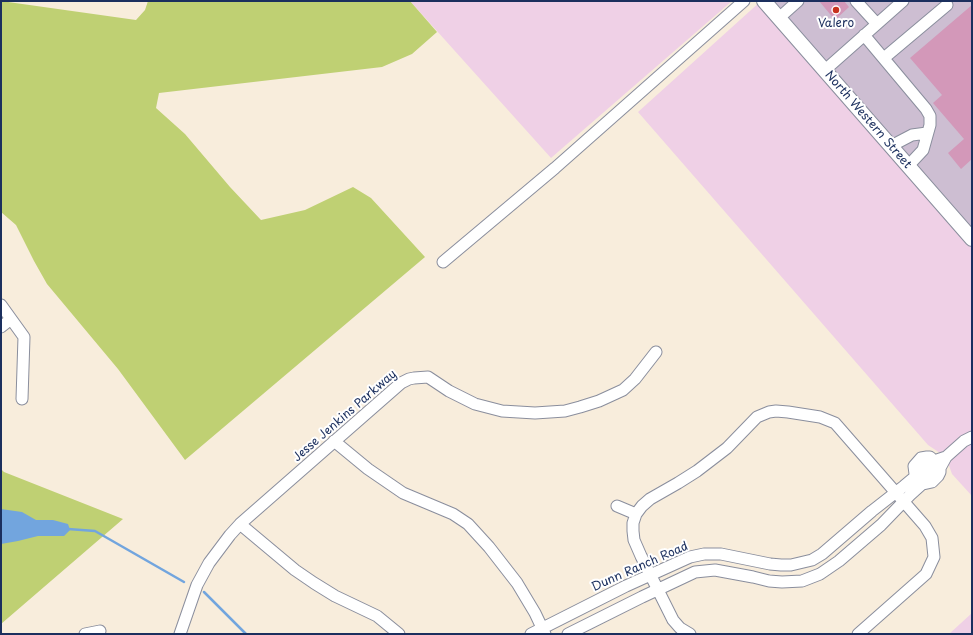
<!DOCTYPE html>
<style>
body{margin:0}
#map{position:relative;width:973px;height:635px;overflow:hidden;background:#f8eddc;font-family:"Playpen Sans",sans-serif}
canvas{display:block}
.frame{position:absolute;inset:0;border:2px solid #1b2f5e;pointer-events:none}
</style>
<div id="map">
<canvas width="973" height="635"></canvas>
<div class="frame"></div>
</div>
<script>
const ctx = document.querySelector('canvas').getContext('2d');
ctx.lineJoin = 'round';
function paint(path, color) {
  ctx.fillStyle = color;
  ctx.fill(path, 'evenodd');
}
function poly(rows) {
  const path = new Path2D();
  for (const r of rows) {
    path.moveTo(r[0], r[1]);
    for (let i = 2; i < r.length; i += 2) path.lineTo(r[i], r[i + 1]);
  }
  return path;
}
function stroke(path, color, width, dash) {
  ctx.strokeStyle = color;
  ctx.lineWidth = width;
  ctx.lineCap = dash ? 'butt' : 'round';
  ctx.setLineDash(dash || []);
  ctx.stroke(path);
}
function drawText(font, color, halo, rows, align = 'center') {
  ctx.font = font + ' "Playpen Sans",sans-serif';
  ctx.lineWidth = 4;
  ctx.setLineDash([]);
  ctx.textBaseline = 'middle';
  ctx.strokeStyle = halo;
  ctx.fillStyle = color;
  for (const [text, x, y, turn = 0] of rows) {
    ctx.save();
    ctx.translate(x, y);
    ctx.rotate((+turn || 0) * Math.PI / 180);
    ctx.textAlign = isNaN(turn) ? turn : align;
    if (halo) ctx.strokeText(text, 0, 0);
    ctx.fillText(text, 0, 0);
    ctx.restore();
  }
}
const built = poly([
 [410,1,732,1,551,158],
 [761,1,972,239,972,496,952,474,946,457,928,445,638,112],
 [972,613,972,634,949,634]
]);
const industrial = poly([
 [764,1,972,1,972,239]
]);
const green = poly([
 [1,1,136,20,145,10,148,1,410,1,437,32,412,54,382,67,159,93,156,108,185,134,230,187,261,220,305,210,353,187,371,198,425,257,185,460,118,369,47,284,34,261,16,225,1,212],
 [1,469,4,472,123,519,1,624]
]);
const water = poly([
 [1,509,22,512,36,520,53,520,68,524,70,530,64,536,38,536,18,541,1,544]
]);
const stream = poly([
 [68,529,95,531,184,582],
 [204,592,246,634]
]);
const building = poly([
 [819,1,844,1,849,7,835,20],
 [972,5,972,159,961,169,948,153,964,139,933,103,942,95,910,58]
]);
const minor = poly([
 [856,1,877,24],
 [779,18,798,1],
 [864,35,926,109,930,116,930,125,923,150,908,166],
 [884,58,947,5],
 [825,70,903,1],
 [891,146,912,135,927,133],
 [443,262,555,168,744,1],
 [1,305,24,337,22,399],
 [1,327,11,319],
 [334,441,368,469,403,493,453,514,468,524,489,547,517,583,535,613,545,634],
 [927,457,930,457,934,461,940,468,940,472,938,476,932,482,923,484,915,474,914,466,921,458,927,457],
 [617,506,636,514],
 [240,524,295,570,314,583,335,596,377,616,399,634],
 [85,634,100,631],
 [180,634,197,585,209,563,230,535,240,524,401,383,409,379,414,378,428,377,449,391,475,404,502,411,535,413,565,411,580,407,599,401,623,390,635,379,656,352],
 [531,634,626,586,690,557,704,554,721,554,770,564,781,565,791,565,812,560,822,554,872,511,904,486,934,461,946,457,964,441,972,437],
 [568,634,642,597,695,572,715,570,753,577,769,581,782,582,802,581,820,574,839,561,881,525,910,495,940,468,946,457],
 [690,634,680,628,673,620,641,556,634,540,633,531,633,523,636,514,642,506,650,499,678,483,697,471,727,448,757,417,769,412,776,411,788,412,820,417,835,423,925,526,932,538,934,557,926,574,858,634]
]);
const major = poly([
 [764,1,972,239]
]);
const markers = [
 [836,10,4,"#c8321e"]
];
const poiNames = [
 ["Valero",836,24]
];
const streetNames = [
 ["North Western Street",868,120,49],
 ["Jesse Jenkins Parkway",345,416,-41],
 ["Dunn Ranch Road",640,567,-24]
];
paint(built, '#efd0e6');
paint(industrial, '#cdbed2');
paint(green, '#bfd073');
paint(water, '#72a5de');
stroke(stream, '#72a5de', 2.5);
paint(building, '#d398b9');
stroke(minor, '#8a8e9d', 13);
stroke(major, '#8a8e9d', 16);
stroke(minor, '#fff', 11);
stroke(major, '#fff', 14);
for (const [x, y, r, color] of markers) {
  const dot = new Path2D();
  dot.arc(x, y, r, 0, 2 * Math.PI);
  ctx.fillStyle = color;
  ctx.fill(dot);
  stroke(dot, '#fff', 1.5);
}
drawText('12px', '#1b2f5e', '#fff', poiNames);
drawText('12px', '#1b2f5e', '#fff', streetNames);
</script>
